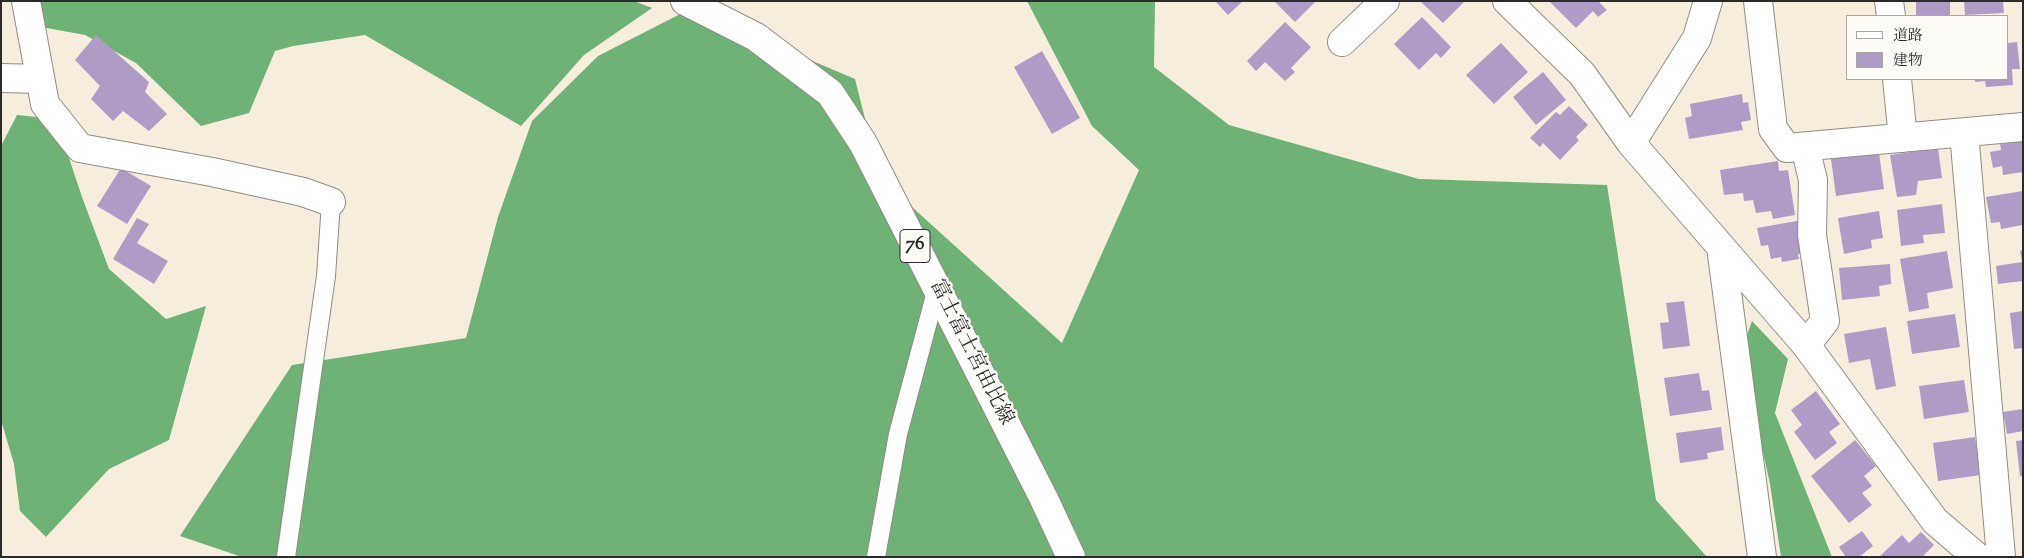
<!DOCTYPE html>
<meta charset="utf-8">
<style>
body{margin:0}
#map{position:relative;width:2024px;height:558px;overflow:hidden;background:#f7eddc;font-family:"Sorts Mill Goudy","Noto Serif JP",serif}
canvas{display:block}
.frame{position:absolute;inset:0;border:2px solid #2b2b2b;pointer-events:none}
.legend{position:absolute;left:1846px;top:15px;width:162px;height:65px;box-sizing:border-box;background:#fdfcf7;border:1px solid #a9a8a5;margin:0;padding:6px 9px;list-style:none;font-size:15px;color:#2b2b2b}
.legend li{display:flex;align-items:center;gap:10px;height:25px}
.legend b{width:25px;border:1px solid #a9a8a5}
</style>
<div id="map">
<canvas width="2024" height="558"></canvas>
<div class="frame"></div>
<ul class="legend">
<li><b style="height:6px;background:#fff"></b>道路</li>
<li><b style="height:14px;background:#ae9cc7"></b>建物</li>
</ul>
</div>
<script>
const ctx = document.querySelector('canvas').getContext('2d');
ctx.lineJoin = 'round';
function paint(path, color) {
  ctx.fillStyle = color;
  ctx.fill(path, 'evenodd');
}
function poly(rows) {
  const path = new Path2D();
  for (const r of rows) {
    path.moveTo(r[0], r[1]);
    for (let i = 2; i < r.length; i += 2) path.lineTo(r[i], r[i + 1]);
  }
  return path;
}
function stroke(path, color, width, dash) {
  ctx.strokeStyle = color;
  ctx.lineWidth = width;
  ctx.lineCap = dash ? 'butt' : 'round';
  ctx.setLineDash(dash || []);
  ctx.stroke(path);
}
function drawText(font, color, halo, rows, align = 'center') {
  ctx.font = font + ' "Sorts Mill Goudy","Noto Serif JP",serif';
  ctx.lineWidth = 4.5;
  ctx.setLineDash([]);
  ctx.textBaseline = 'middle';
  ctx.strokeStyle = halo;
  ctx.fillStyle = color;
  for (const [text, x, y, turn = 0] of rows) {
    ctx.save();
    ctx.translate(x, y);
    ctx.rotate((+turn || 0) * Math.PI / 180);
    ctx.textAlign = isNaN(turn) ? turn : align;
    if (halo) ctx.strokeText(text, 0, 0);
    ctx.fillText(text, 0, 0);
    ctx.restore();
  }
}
const forest = poly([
 [31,1,634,1,652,8,584,55,521,126,365,35,293,46,275,51,249,113,201,126,136,63,85,35,36,26],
 [1027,1,1155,1,1154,67,1229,125,1419,179,1607,185,1656,500,1707,557,242,557,180,536,292,365,466,338,498,217,532,121,598,56,690,9,855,79,880,178,1062,343,1139,170,1092,126],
 [17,115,56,119,82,197,109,269,166,319,206,306,169,440,109,469,46,537,20,511,14,464,1,420,1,146],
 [1752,321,1788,359,1775,413,1832,557,1781,557,1770,484,1741,352]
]);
const building = poly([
 [1215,1,1243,1,1228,15],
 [1274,1,1316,1,1295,22],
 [1420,1,1465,1,1443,23],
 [1549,1,1598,1,1607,10,1598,17,1593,11,1576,28],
 [1916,1,1950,1,1950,16,1916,16],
 [1964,1,2003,1,2004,13,1965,15],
 [1422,17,1451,47,1441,58,1436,53,1419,70,1394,44],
 [1285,22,1311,47,1291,68,1295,72,1285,81,1265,62,1256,71,1247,61],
 [96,35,149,82,145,92,167,114,149,131,123,111,113,121,91,99,100,86,75,60],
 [2017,42,2020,69,2012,69,2013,85,1986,87,1985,81,1975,82,1975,79,2008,79,2008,43],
 [1501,43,1528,72,1494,104,1466,75],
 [1042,51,1080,118,1052,134,1014,67],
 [1543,72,1566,100,1536,125,1513,97],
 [1742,94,1743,103,1748,102,1751,120,1741,122,1743,130,1689,139,1685,118,1692,116,1690,104],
 [1569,106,1588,125,1576,137,1579,140,1560,160,1543,143,1540,147,1530,138,1556,112,1560,115],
 [2023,141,2023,172,2003,175,2002,166,1993,168,1990,152,2001,150,2000,144],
 [1938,148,1942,178,1918,181,1916,195,1897,197,1890,155],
 [1879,153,1884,189,1836,196,1831,159],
 [1778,161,1779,171,1788,170,1795,215,1773,219,1771,211,1756,213,1753,200,1744,201,1743,193,1724,195,1720,170],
 [121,168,151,186,127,224,97,206],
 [2023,191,2023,225,2001,229,2000,222,1991,223,1986,197],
 [1942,204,1945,233,1923,235,1924,243,1901,246,1897,210],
 [1879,211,1883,238,1871,240,1872,248,1844,254,1838,218],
 [137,218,149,224,137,243,168,261,154,284,113,259],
 [1802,220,1808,252,1798,254,1799,259,1782,262,1781,257,1771,259,1768,245,1761,246,1757,228],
 [2023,250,2023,281,1998,284,1996,266,2022,262,2020,251],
 [1947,251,1953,288,1927,293,1929,308,1909,312,1900,259],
 [1890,264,1891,284,1879,286,1880,296,1842,300,1839,268],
 [1684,301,1690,346,1663,349,1660,323,1669,322,1666,303],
 [2023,311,2023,348,2014,349,2010,313],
 [1955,314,1960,347,1912,354,1907,321],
 [1886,327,1896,386,1876,390,1870,359,1849,363,1844,334],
 [1699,373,1702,391,1709,390,1712,410,1670,416,1664,378],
 [1964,380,1969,412,1924,419,1919,386],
 [1816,391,1840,424,1829,432,1837,443,1815,460,1794,432,1802,425,1791,410],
 [2023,409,2023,431,2007,434,2003,412],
 [1721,427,1724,450,1707,453,1708,459,1680,463,1676,433],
 [1975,437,1981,475,1938,481,1933,443],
 [1855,440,1876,466,1864,476,1872,486,1862,493,1872,505,1849,523,1811,476],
 [2023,440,2023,476,2020,476,2016,441],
 [1862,531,1873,546,1859,557,1846,557,1839,547],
 [1921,532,1934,545,1922,557,1879,557,1902,535,1909,543]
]);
const lane = poly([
 [286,557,326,276,331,202],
 [876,557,898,434,937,288]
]);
const street = poly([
 [26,1,45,104,80,148,212,172,303,192,331,202],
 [1507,1,1582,74,1631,143,1806,345,1935,521,1977,557],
 [1758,1,1773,129,1787,148,2023,127],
 [1889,1,1891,16],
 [1342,42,1385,1],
 [1,78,40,79],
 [1897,79,1903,138],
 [1964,133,2001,557],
 [1631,143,1697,38,1708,1],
 [1805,147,1813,180,1812,235,1825,321,1806,345],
 [1721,247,1762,557]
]);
const primary = poly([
 [685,1,756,37,830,93,863,143,1044,499,1071,557]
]);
const shields = [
 [915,246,30]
];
const shieldNames = [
 ["76",915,246]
];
const streetNames = [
 ["富士富士宮由比線",970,353,63]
];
paint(forest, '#6eb275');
paint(building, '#ae9cc7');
stroke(lane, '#918c84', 20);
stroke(street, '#918c84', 30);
stroke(primary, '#918c84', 30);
stroke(lane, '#fff', 18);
stroke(street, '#fff', 28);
stroke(primary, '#fff', 28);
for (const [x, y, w] of shields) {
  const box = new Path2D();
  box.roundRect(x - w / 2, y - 16.5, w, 33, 4);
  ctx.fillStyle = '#fdfcf7';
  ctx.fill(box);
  stroke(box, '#2b2b2b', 1);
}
drawText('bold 19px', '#2b2b2b', null, shieldNames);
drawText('20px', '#2b2b2b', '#fdfcf7', streetNames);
</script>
